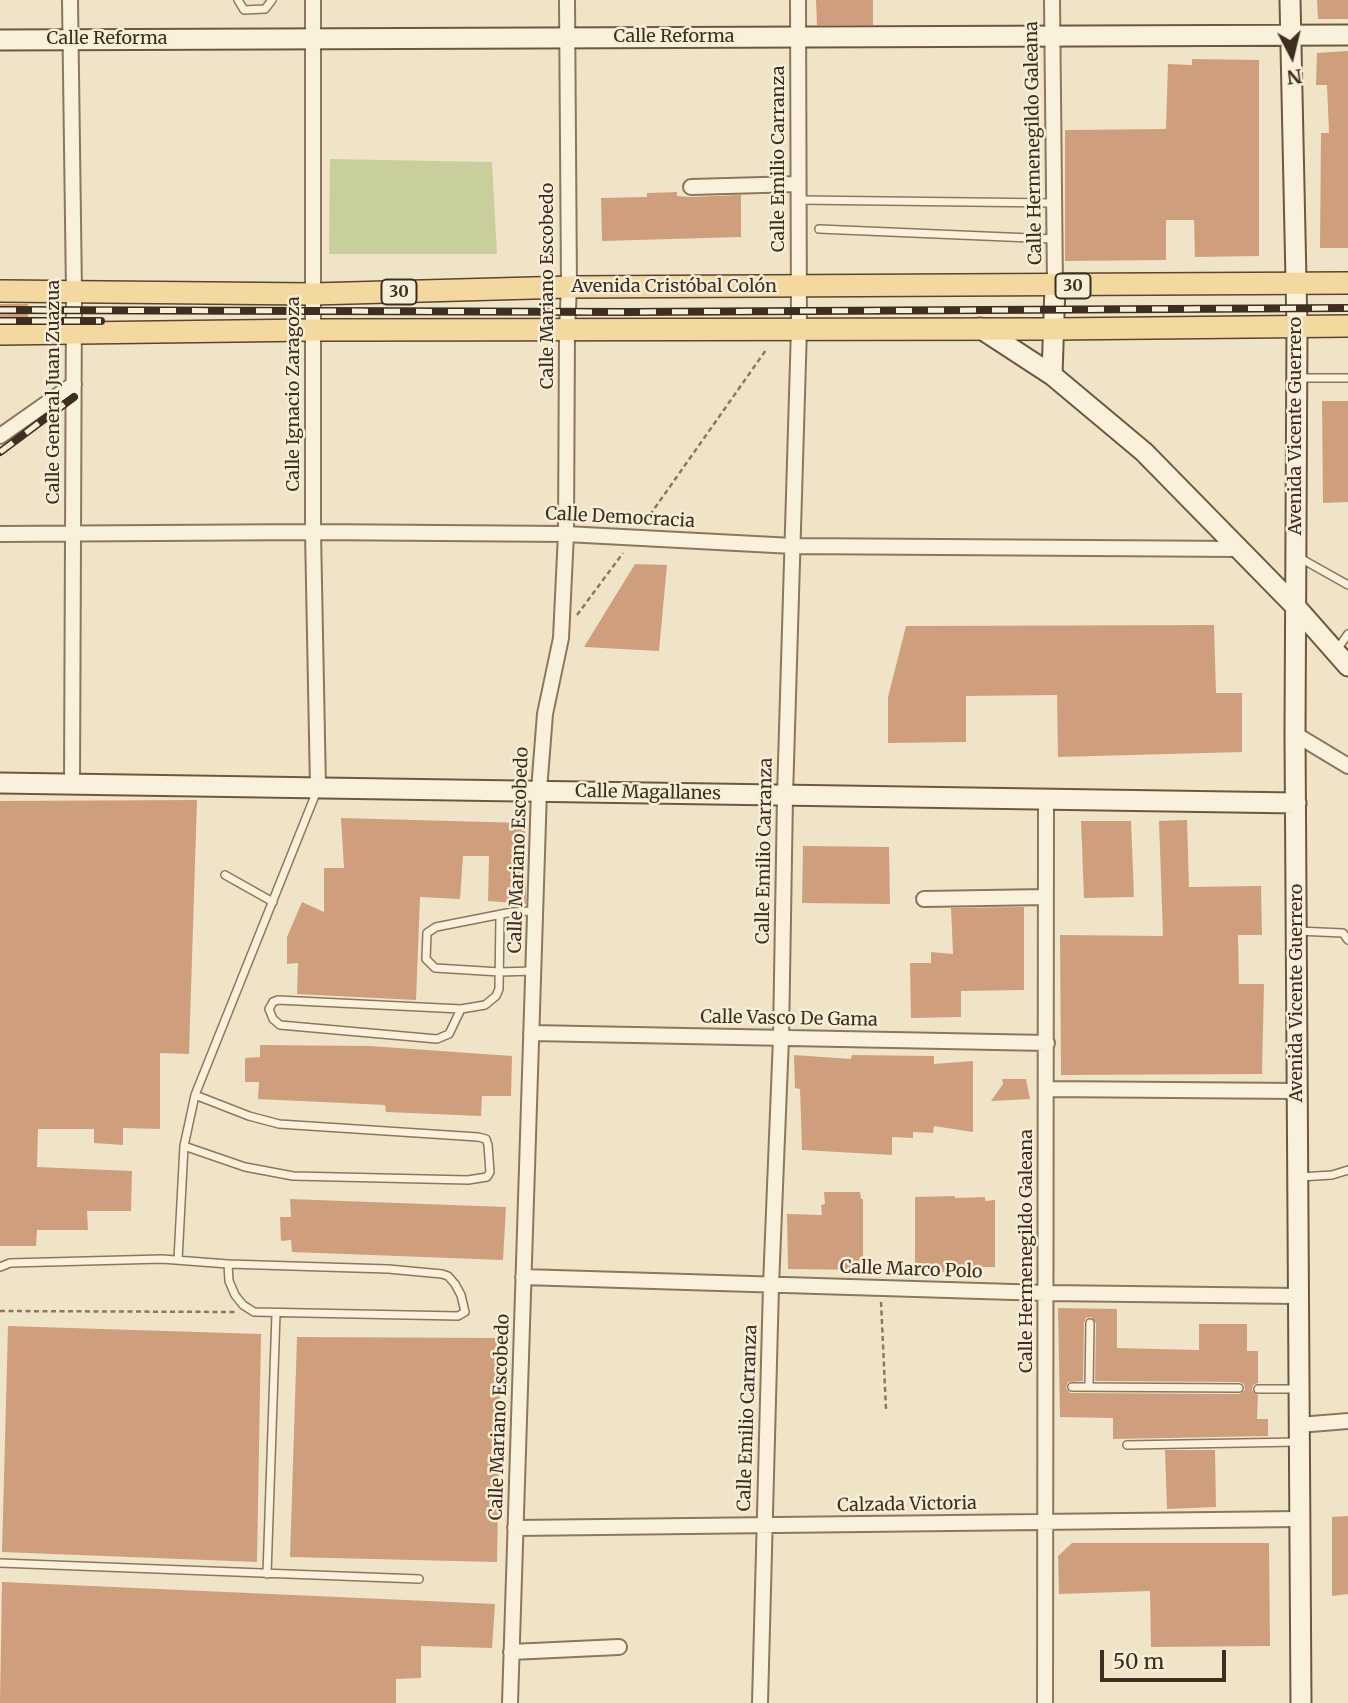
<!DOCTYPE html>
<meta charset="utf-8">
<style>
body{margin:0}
#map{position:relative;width:1348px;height:1703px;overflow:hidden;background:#f0e4c8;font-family:Merriweather,serif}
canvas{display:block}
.north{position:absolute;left:1257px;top:21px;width:70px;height:70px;-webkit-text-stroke:5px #f7eed8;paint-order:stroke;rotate:173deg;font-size:19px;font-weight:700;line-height:28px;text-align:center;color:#3d2e20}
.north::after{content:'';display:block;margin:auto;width:24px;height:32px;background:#3d2e20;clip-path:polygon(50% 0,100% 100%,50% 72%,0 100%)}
.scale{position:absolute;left:1100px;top:1650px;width:126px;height:32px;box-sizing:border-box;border:4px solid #3d2e20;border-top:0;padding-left:9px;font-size:21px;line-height:24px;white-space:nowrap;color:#3d2e20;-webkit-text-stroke:5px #f7eed8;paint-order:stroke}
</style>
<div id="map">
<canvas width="1348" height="1703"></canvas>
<div class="north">N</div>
<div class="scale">50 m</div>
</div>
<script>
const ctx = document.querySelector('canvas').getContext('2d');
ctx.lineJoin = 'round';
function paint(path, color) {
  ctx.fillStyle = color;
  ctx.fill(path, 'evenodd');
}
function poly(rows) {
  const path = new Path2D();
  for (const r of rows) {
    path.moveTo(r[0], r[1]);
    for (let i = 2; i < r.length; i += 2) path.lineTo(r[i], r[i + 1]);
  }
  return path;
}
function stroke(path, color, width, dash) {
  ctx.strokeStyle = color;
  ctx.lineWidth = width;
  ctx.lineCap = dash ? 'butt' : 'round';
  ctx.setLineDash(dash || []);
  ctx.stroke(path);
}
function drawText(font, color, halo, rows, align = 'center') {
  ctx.font = font + ' Merriweather,serif';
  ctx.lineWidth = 5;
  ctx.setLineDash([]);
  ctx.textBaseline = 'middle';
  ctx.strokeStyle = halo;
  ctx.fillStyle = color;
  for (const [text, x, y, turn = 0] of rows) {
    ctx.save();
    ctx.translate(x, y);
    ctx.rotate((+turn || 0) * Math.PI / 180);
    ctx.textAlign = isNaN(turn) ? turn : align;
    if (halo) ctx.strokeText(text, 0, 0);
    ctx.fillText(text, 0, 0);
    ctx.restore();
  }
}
const green = poly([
 [330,159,492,162,497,254,329,254]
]);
const building = poly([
 [816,0,873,0,873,25,817,25],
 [1317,0,1348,0,1348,19,1318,19],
 [1348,51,1348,248,1320,248,1321,133,1329,133,1327,85,1316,85,1317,53],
 [1192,59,1259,60,1259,256,1195,257,1194,220,1166,220,1166,260,1065,261,1065,130,1166,129,1168,64,1192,65],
 [677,192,677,196,691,197,741,195,741,237,602,241,601,198,647,197,647,193],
 [0,304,28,304,28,321,0,321],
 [1322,401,1348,401,1348,502,1323,503],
 [635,564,667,565,659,651,584,647],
 [1214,625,1216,693,1242,693,1242,752,1058,757,1057,695,966,696,966,742,888,743,888,697,906,626],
 [197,800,189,1054,160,1053,160,1129,123,1128,123,1145,94,1143,94,1129,38,1129,37,1167,132,1171,131,1211,87,1211,88,1230,37,1230,36,1246,0,1246,0,801],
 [341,818,525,823,526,904,488,901,489,856,463,856,460,899,420,897,416,1000,297,994,298,963,287,964,287,937,302,902,324,912,324,868,344,868],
 [1187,820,1189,887,1261,886,1262,935,1238,935,1239,984,1264,984,1262,1074,1061,1075,1060,935,1163,936,1159,821],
 [1081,821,1131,821,1134,897,1084,898],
 [803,846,889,847,890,904,802,903],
 [1024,907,1024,990,961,991,961,1017,911,1018,910,963,931,963,931,952,953,954,951,908],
 [260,1045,370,1046,512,1056,511,1096,482,1096,481,1116,386,1112,385,1105,258,1099,259,1082,245,1082,245,1058,260,1057],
 [794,1055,851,1059,852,1055,934,1056,934,1064,973,1061,973,1132,934,1126,933,1133,913,1132,913,1138,892,1137,892,1155,802,1150,800,1089,795,1088],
 [1002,1079,1026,1079,1030,1099,991,1101,1003,1084],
 [824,1192,860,1192,861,1199,863,1199,863,1270,788,1269,787,1214,822,1215,821,1205,825,1204],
 [955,1196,955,1198,985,1197,985,1201,995,1200,995,1267,974,1267,975,1273,915,1271,915,1197],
 [290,1199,506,1207,503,1260,292,1252,291,1240,281,1241,280,1217,291,1217],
 [1058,1308,1117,1309,1117,1348,1199,1350,1199,1324,1247,1324,1247,1351,1258,1351,1258,1383,1253,1385,1252,1390,1258,1395,1257,1419,1268,1419,1268,1436,1113,1439,1113,1418,1060,1417],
 [1091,1317,1096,1323,1095,1381,1239,1382,1244,1384,1245,1390,1239,1394,1070,1393,1066,1388,1068,1382,1083,1381,1084,1323,1086,1318],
 [8,1326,261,1334,257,1562,2,1552],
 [297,1337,501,1338,497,1562,290,1557],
 [1165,1450,1215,1450,1216,1507,1167,1509],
 [1348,1516,1348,1594,1332,1596,1332,1517],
 [1072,1543,1269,1543,1270,1646,1151,1647,1150,1591,1059,1594,1058,1556],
 [2,1582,495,1604,492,1648,421,1646,421,1678,396,1679,396,1703,0,1703]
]);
const path = poly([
 [645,522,766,350],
 [577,615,623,553],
 [881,1302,886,1409],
 [0,1311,235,1312]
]);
const lane = poly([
 [238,0,244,10,265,9,272,0],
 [799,200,1054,203],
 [819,229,1054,239],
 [1300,378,1348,378],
 [1300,558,1348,585],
 [1336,651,1348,634],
 [225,875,273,902],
 [1297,931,1343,933,1348,940],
 [533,971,500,972,435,968,426,959,427,933,436,927,512,912,535,911],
 [461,1009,449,1034,437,1039,280,1025,273,1019,269,1009,273,1002,278,1000,461,1009,485,1005,496,996,499,989,500,915],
 [184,1146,245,1167,293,1176,468,1180,487,1177,490,1172,488,1145,486,1139,478,1137,279,1124,249,1116,195,1095],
 [1300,1177,1332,1175,1348,1170],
 [178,1260,184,1146,195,1095,318,788],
 [0,1267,10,1263,162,1259,228,1264,229,1281,235,1295,243,1305,254,1312,458,1316,465,1312,461,1295,455,1284,448,1276,442,1274,388,1269,228,1264],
 [1072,1387,1239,1388],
 [1089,1387,1090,1323],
 [1258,1389,1298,1389],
 [1127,1445,1298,1442],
 [0,1563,419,1579],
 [267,1574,276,1314]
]);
const street = poly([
 [70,0,74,292,72,784],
 [313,0,313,532,318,788],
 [1052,0,1055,286],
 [691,187,798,184],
 [0,436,74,384],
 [0,534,313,532,566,534,793,546,1239,549],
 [1295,734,1348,766],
 [924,899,1046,897],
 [531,1033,1047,1043],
 [1047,1089,1298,1091],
 [523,1277,1046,1293,1298,1296],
 [1299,1425,1348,1421],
 [515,1528,1299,1519],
 [511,1652,619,1647],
 [510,1703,539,790,545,714,561,638,566,534,567,330,569,287,567,0],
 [760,1703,771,1286,781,1038,785,796,799,328,798,0],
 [1045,1703,1046,800]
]);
const secondary = poly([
 [1290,0,1297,327,1295,734,1301,1703],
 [0,40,1348,35],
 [980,328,1052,375,1144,452,1296,607,1348,666],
 [1052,375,1055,286],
 [0,783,1296,803]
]);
const primary = poly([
 [0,291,313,294,569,287,1348,283],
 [0,334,313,330,1054,329,1348,326]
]);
const rail = poly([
 [0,310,628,312,1348,308],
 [0,321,101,321],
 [0,452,74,397]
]);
const shields = [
 [1073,286,35],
 [399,292,35]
];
const shieldNames = [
 ["30",1073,286],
 ["30",399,292]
];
const streetNames = [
 ["Calle Reforma",674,37],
 ["Calle Reforma",107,39],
 ["Calle Hermenegildo Galeana",1034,143,-91],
 ["Calle Emilio Carranza",779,159,-90],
 ["Calle Mariano Escobedo",548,286,-90],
 ["Avenida Cristóbal Colón",674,287],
 ["Calle General Juan Zuazua",54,392,-90],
 ["Calle Ignacio Zaragoza",294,394,-90],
 ["Avenida Vicente Guerrero",1296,426,-90],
 ["Calle Democracia",620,518,3],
 ["Calle Magallanes",648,793,1],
 ["Calle Mariano Escobedo",519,850,-88],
 ["Calle Emilio Carranza",765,851,-89],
 ["Avenida Vicente Guerrero",1297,993,-90],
 ["Calle Vasco De Gama",789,1019,1],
 ["Calle Hermenegildo Galeana",1027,1251,-90],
 ["Calle Marco Polo",911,1270,2],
 ["Calle Mariano Escobedo",500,1417,-88],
 ["Calle Emilio Carranza",748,1418,-88],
 ["Calzada Victoria",907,1505,-1]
];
paint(green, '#c9cf9b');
paint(building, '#cf9f7d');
stroke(lane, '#8d765c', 10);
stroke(street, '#8d765c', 18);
stroke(secondary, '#6f573f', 23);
stroke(primary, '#5b4430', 24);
stroke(path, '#8d765c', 2.5, [5, 3.5]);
stroke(lane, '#faf1dc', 7);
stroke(street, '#faf1dc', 14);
stroke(secondary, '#faf1dc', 19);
stroke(primary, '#f3d9a0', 21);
stroke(rail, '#3d2e20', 8);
stroke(rail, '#f7eed8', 5, [16]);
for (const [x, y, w] of shields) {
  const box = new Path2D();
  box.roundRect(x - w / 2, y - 12.5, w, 25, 5);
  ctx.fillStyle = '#f7eed8';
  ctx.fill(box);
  stroke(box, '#3d2e20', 2);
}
drawText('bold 16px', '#3d2e20', null, shieldNames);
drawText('18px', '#3d2e20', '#f7eed8', streetNames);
</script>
